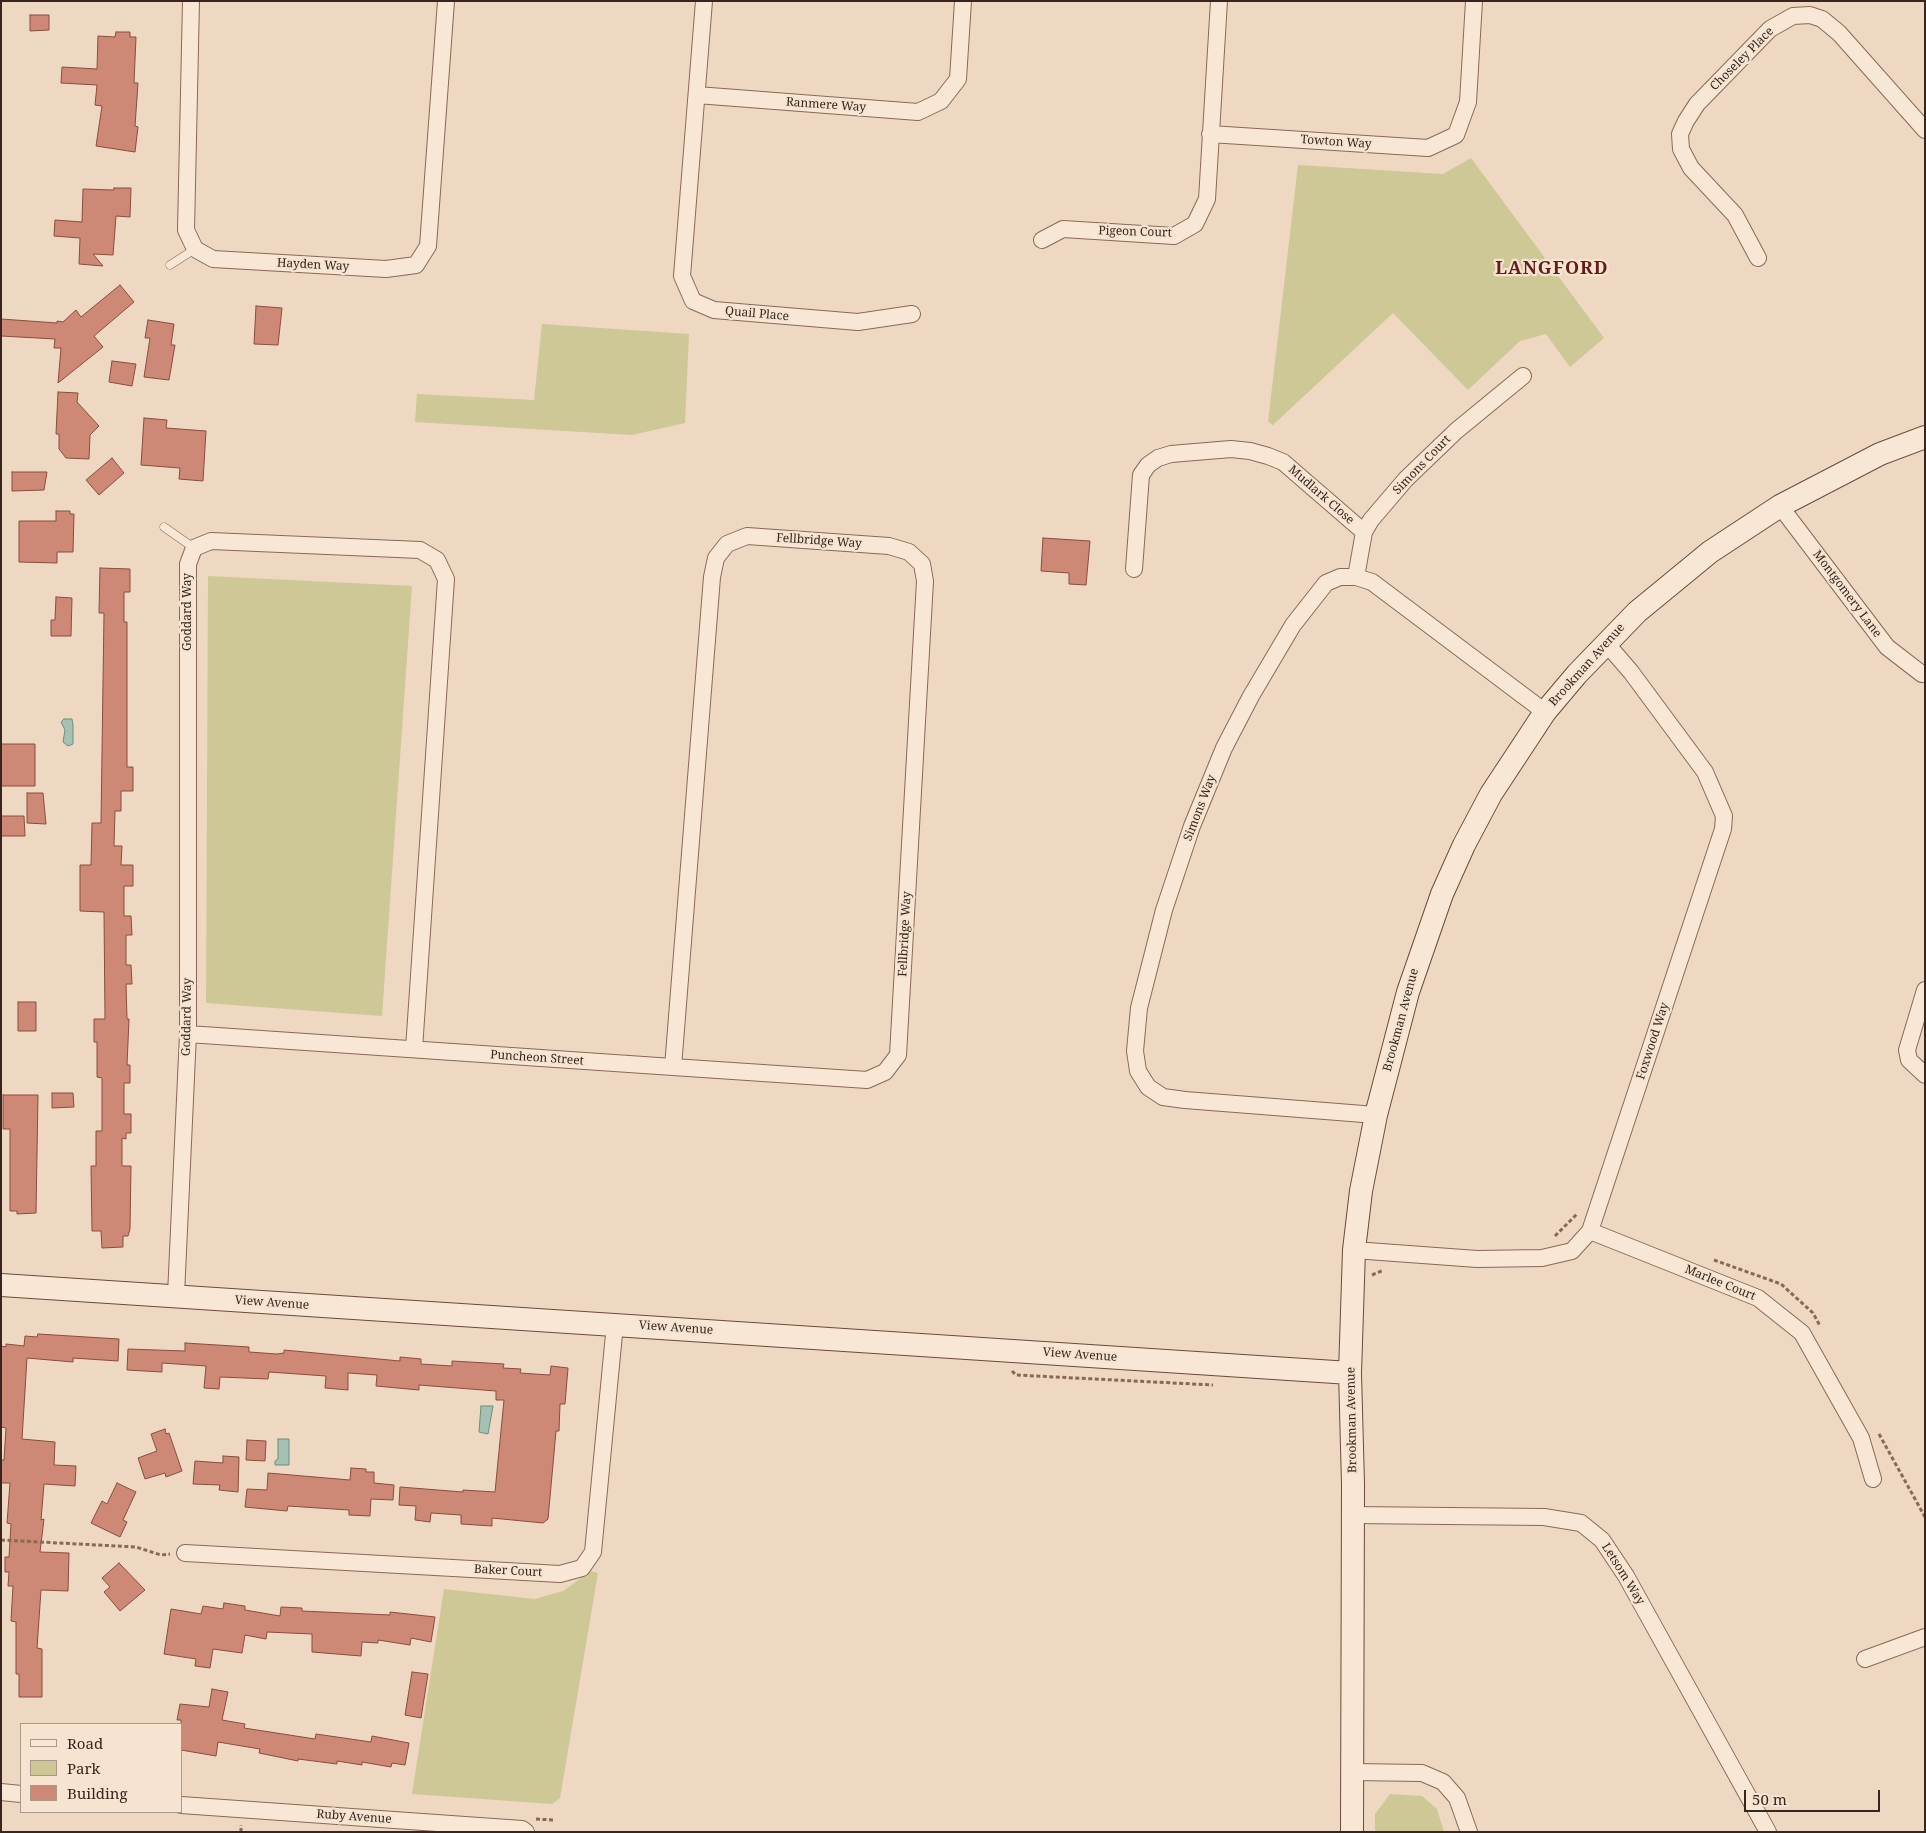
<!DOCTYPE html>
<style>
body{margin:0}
#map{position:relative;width:1926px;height:1833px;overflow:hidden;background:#efd8c1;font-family:"Noto Serif",serif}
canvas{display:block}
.frame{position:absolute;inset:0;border:2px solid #38251d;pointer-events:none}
.legend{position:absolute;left:20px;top:1723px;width:162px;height:90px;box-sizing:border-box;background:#f6e4d1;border:1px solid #aa9889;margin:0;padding:6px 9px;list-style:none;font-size:15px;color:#38251d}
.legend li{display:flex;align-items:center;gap:10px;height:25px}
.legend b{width:25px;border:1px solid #aa9889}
.scale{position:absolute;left:1744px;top:1790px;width:136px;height:22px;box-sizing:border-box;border:2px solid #38251d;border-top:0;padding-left:6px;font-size:15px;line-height:18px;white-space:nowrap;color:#38251d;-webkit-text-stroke:4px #f6e4d1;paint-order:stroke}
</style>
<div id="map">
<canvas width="1926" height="1833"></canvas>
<div class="frame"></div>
<ul class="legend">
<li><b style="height:6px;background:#f9e7d5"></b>Road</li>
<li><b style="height:14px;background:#cdc895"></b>Park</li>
<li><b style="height:14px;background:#ce8976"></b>Building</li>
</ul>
<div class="scale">50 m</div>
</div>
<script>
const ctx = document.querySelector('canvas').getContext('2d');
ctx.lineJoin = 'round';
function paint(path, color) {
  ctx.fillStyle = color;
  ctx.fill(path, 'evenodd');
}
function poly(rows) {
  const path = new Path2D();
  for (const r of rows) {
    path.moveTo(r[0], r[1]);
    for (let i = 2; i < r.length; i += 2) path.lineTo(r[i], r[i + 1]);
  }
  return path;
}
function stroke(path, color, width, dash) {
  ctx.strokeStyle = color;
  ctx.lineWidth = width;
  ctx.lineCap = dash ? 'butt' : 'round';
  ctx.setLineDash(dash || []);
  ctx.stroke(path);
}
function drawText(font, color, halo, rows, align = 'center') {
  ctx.font = font + ' "Noto Serif",serif';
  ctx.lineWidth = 4.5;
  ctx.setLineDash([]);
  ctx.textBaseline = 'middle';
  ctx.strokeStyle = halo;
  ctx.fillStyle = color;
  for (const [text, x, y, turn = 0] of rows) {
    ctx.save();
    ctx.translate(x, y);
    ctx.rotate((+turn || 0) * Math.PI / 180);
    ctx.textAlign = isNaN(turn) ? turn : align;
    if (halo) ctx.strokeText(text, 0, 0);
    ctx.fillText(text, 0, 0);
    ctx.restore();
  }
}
const green = poly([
 [1471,158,1604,338,1570,367,1546,334,1520,341,1468,390,1393,313,1273,425,1268,422,1298,165,1443,174],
 [542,324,689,334,685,423,632,435,415,422,417,394,534,400],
 [208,576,412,586,382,1016,206,1003],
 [591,1571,598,1573,560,1798,552,1804,412,1794,444,1589,535,1599,563,1591],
 [1390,1794,1422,1796,1437,1809,1444,1832,1375,1832,1375,1814]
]);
const water = poly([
 [64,719,72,719,73,726,73,744,68,746,63,742,65,730,61,722,64,719],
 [481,1406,493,1406,488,1434,479,1432,481,1406],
 [278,1439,289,1439,289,1465,275,1465,275,1461,278,1459,278,1439]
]);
const building = poly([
 [30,15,49,15,49,30,30,31,30,15],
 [116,32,130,32,130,37,136,37,134,83,138,83,135,126,138,127,135,152,96,146,102,106,95,105,97,85,61,83,62,67,97,69,98,36,115,37,116,32],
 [114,188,131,188,130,217,116,216,113,255,93,254,103,266,79,264,80,238,54,236,55,220,82,222,83,189,114,190,114,188],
 [120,285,134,302,94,336,103,347,58,383,61,348,54,348,55,339,1,336,1,319,57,323,57,321,63,322,76,310,81,317,120,285],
 [256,306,282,308,278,345,254,344,256,306],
 [148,320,174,324,171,345,175,345,169,380,144,377,150,338,145,338,148,320],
 [112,361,136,364,132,386,109,382,112,361],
 [58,392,78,393,77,402,99,426,90,435,89,459,66,458,59,449,59,434,56,434,58,392],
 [144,418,167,420,166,428,206,431,203,481,179,479,180,468,141,465,144,418],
 [112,458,124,473,99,495,86,480,112,458],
 [12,472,47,472,44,490,12,491,12,472],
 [56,511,70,511,70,514,74,514,73,552,57,552,57,563,19,562,19,521,56,521,56,511],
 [1043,538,1090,541,1086,585,1069,584,1069,573,1041,571,1043,538],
 [100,568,130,569,130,592,124,592,124,622,127,622,127,767,133,767,133,791,121,791,121,811,115,811,114,846,122,846,121,865,133,865,133,886,124,886,124,916,131,916,132,935,126,935,126,965,131,965,132,984,126,984,127,1019,129,1019,127,1065,130,1065,130,1083,124,1083,124,1114,131,1114,131,1133,126,1133,126,1139,122,1138,122,1166,131,1166,130,1229,128,1236,123,1236,123,1247,102,1248,101,1231,92,1231,91,1166,96,1166,96,1131,102,1131,102,1078,97,1077,97,1042,94,1042,94,1019,105,1019,104,912,80,911,80,865,91,865,92,823,101,823,104,613,99,613,100,568],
 [56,597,72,598,71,636,51,636,51,620,55,620,56,597],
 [1,744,35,744,35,786,1,786,1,744],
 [27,793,43,793,46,824,27,823,27,793],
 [1,816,24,816,25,836,1,836,1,816],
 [18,1002,36,1002,36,1031,18,1031,18,1002],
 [52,1093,73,1093,74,1107,52,1108,52,1093],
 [3,1095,38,1095,36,1213,17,1214,17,1211,10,1211,10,1129,3,1129,3,1095],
 [38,1334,119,1339,118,1361,73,1358,73,1362,27,1358,22,1439,55,1442,54,1465,76,1466,75,1486,44,1484,41,1520,44,1519,40,1552,69,1553,68,1591,41,1590,37,1648,42,1649,42,1697,19,1697,19,1674,16,1674,16,1622,11,1621,13,1586,8,1586,9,1572,5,1572,5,1557,9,1557,11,1524,7,1523,10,1483,1,1483,1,1460,4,1460,6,1428,1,1427,1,1346,6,1347,6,1344,24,1346,25,1336,37,1337,38,1334],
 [185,1343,249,1347,249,1352,277,1354,284,1353,284,1350,400,1361,400,1357,421,1359,421,1364,452,1366,452,1361,504,1364,503,1368,521,1369,520,1373,550,1375,551,1366,568,1368,565,1404,560,1404,559,1431,556,1431,548,1519,543,1523,492,1518,492,1526,461,1524,461,1515,431,1513,430,1522,415,1520,416,1506,399,1505,400,1487,463,1492,463,1490,495,1492,504,1400,496,1400,496,1391,419,1385,419,1390,376,1386,377,1375,348,1373,348,1390,325,1388,326,1376,269,1372,268,1379,220,1377,219,1389,204,1388,206,1366,162,1363,162,1372,127,1370,128,1349,185,1351,185,1343],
 [165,1429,166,1434,169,1433,182,1471,166,1477,165,1473,145,1479,138,1458,157,1451,151,1434,165,1429],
 [247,1440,266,1441,265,1461,246,1460,247,1440],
 [223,1456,239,1457,238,1492,219,1490,220,1485,193,1484,195,1461,223,1463,223,1456],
 [351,1468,366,1469,366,1472,374,1472,374,1483,394,1485,393,1500,371,1499,370,1516,349,1515,349,1510,288,1506,287,1511,245,1507,247,1489,267,1490,268,1473,350,1480,351,1468],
 [117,1483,136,1492,123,1520,127,1522,120,1537,91,1523,102,1501,107,1504,117,1483],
 [119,1563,145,1590,120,1611,104,1592,110,1587,102,1578,119,1563],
 [224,1603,245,1606,245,1610,280,1616,281,1607,302,1608,302,1611,390,1615,390,1612,435,1617,431,1642,411,1638,410,1645,378,1640,378,1643,362,1642,361,1656,312,1652,312,1634,267,1632,266,1639,245,1635,242,1653,213,1649,210,1668,195,1666,196,1659,164,1654,171,1609,201,1614,203,1606,223,1609,224,1603],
 [412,1672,428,1674,421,1718,405,1715,412,1672],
 [212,1689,228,1692,222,1720,245,1724,244,1728,315,1739,316,1734,371,1742,372,1736,409,1743,405,1765,392,1763,391,1767,362,1762,362,1765,337,1761,337,1764,298,1759,298,1761,259,1753,260,1749,218,1742,216,1756,181,1750,181,1720,177,1720,180,1704,209,1707,212,1689]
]);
const path = poly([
 [1555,1236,1578,1213],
 [1714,1260,1781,1284,1813,1313,1820,1326],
 [1372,1275,1384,1270],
 [1012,1371,1016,1375,1213,1385],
 [1879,1434,1925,1517],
 [1,1540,136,1547,161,1555,170,1554],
 [536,1819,553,1820],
 [241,1832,241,1825]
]);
const lane = poly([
 [170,265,195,249],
 [164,527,194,548]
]);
const street = poly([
 [191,1,186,230,195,249,213,259,386,269,416,265,428,246,446,1],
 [704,1,682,276,693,301,714,310,858,322,912,314],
 [697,95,918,112,941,101,958,79,963,1],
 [1210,134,1428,148,1456,135,1468,102,1474,1],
 [1042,240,1063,229,1174,236,1195,224,1207,199,1219,1],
 [1758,258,1735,215,1691,168,1681,149,1680,134,1686,121,1697,104,1770,29,1793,16,1810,15,1822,19,1839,33,1925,130],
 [1780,506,1887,647,1922,674],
 [1134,569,1141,475,1148,465,1158,458,1171,454,1231,449,1250,451,1268,456,1283,462,1364,532],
 [1356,577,1364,532,1371,520,1406,479,1456,431,1523,376],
 [1925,990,1907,1050,1909,1060,1925,1075],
 [188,1034,673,1067,867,1080,885,1072,898,1055,925,581,922,564,909,552,889,546,747,536,727,544,716,558,712,577,673,1067],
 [1376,1115,1185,1100,1163,1097,1148,1087,1138,1071,1135,1051,1139,1008,1164,910,1192,826,1224,748,1251,696,1293,625,1326,583,1340,577,1356,577,1372,582,1545,712],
 [1590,1231,1758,1298,1802,1333,1861,1438,1873,1479],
 [1354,1250,1477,1259,1542,1258,1572,1251,1590,1231,1723,829,1724,816,1705,772,1631,672,1606,643],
 [176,1295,188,1034,188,564,194,548,211,541,420,550,437,560,446,579,414,1049],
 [1352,1515,1544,1517,1581,1523,1602,1540,1626,1576,1768,1832],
 [185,1553,560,1574,582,1568,593,1552,615,1324],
 [1865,1659,1925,1637],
 [1353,1772,1422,1773,1443,1782,1457,1798,1469,1832],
 [1,1792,21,1794],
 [181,1805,522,1829,526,1832]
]);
const secondary = poly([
 [1,1285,1350,1373],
 [1352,1832,1353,1484,1350,1373,1354,1250,1361,1191,1376,1115,1408,992,1442,894,1464,845,1491,794,1545,712,1577,674,1637,612,1710,552,1780,506,1880,454,1925,437]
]);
const streetNames = [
 ["Choseley Place",1742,59,-45],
 ["Ranmere Way",826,105,4],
 ["Towton Way",1336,142,4],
 ["Pigeon Court",1135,232,2],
 ["Hayden Way",313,265,3],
 ["Quail Place",757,314,5],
 ["Simons Court",1422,465,-46],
 ["Mudlark Close",1321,495,41],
 ["Fellbridge Way",819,541,4],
 ["Montgomery Lane",1847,594,53],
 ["Goddard Way",188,612,-90],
 ["Brookman Avenue",1587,665,-48],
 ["Simons Way",1200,808,-69],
 ["Fellbridge Way",905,934,-87],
 ["Goddard Way",187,1017,-89],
 ["Brookman Avenue",1401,1020,-75],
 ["Foxwood Way",1653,1041,-72],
 ["Puncheon Street",537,1058,4],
 ["Marlee Court",1720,1283,22],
 ["View Avenue",272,1303,4],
 ["View Avenue",676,1328,4],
 ["View Avenue",1080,1355,4],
 ["Brookman Avenue",1352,1420,-91],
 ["Baker Court",508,1571,3],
 ["Letsom Way",1623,1574,58],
 ["Ruby Avenue",354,1817,4]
];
const districtNames = [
 ["LANGFORD",1552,269]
];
paint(green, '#cdc895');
paint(water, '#a4c1b3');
stroke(water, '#6b8f7f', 1);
paint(building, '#ce8976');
stroke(building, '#884c3e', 1);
stroke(lane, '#896858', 9);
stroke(street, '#896858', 18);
stroke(secondary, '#6a4a3c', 24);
stroke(path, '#896858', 3, [4, 2.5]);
stroke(lane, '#f9e7d5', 8);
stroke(street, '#f9e7d5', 16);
stroke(secondary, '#f9e7d5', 22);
drawText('12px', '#38251d', '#f6e4d1', streetNames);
ctx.letterSpacing = '1px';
drawText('bold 18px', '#651c1c', '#f6e4d1', districtNames);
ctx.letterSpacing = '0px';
</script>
